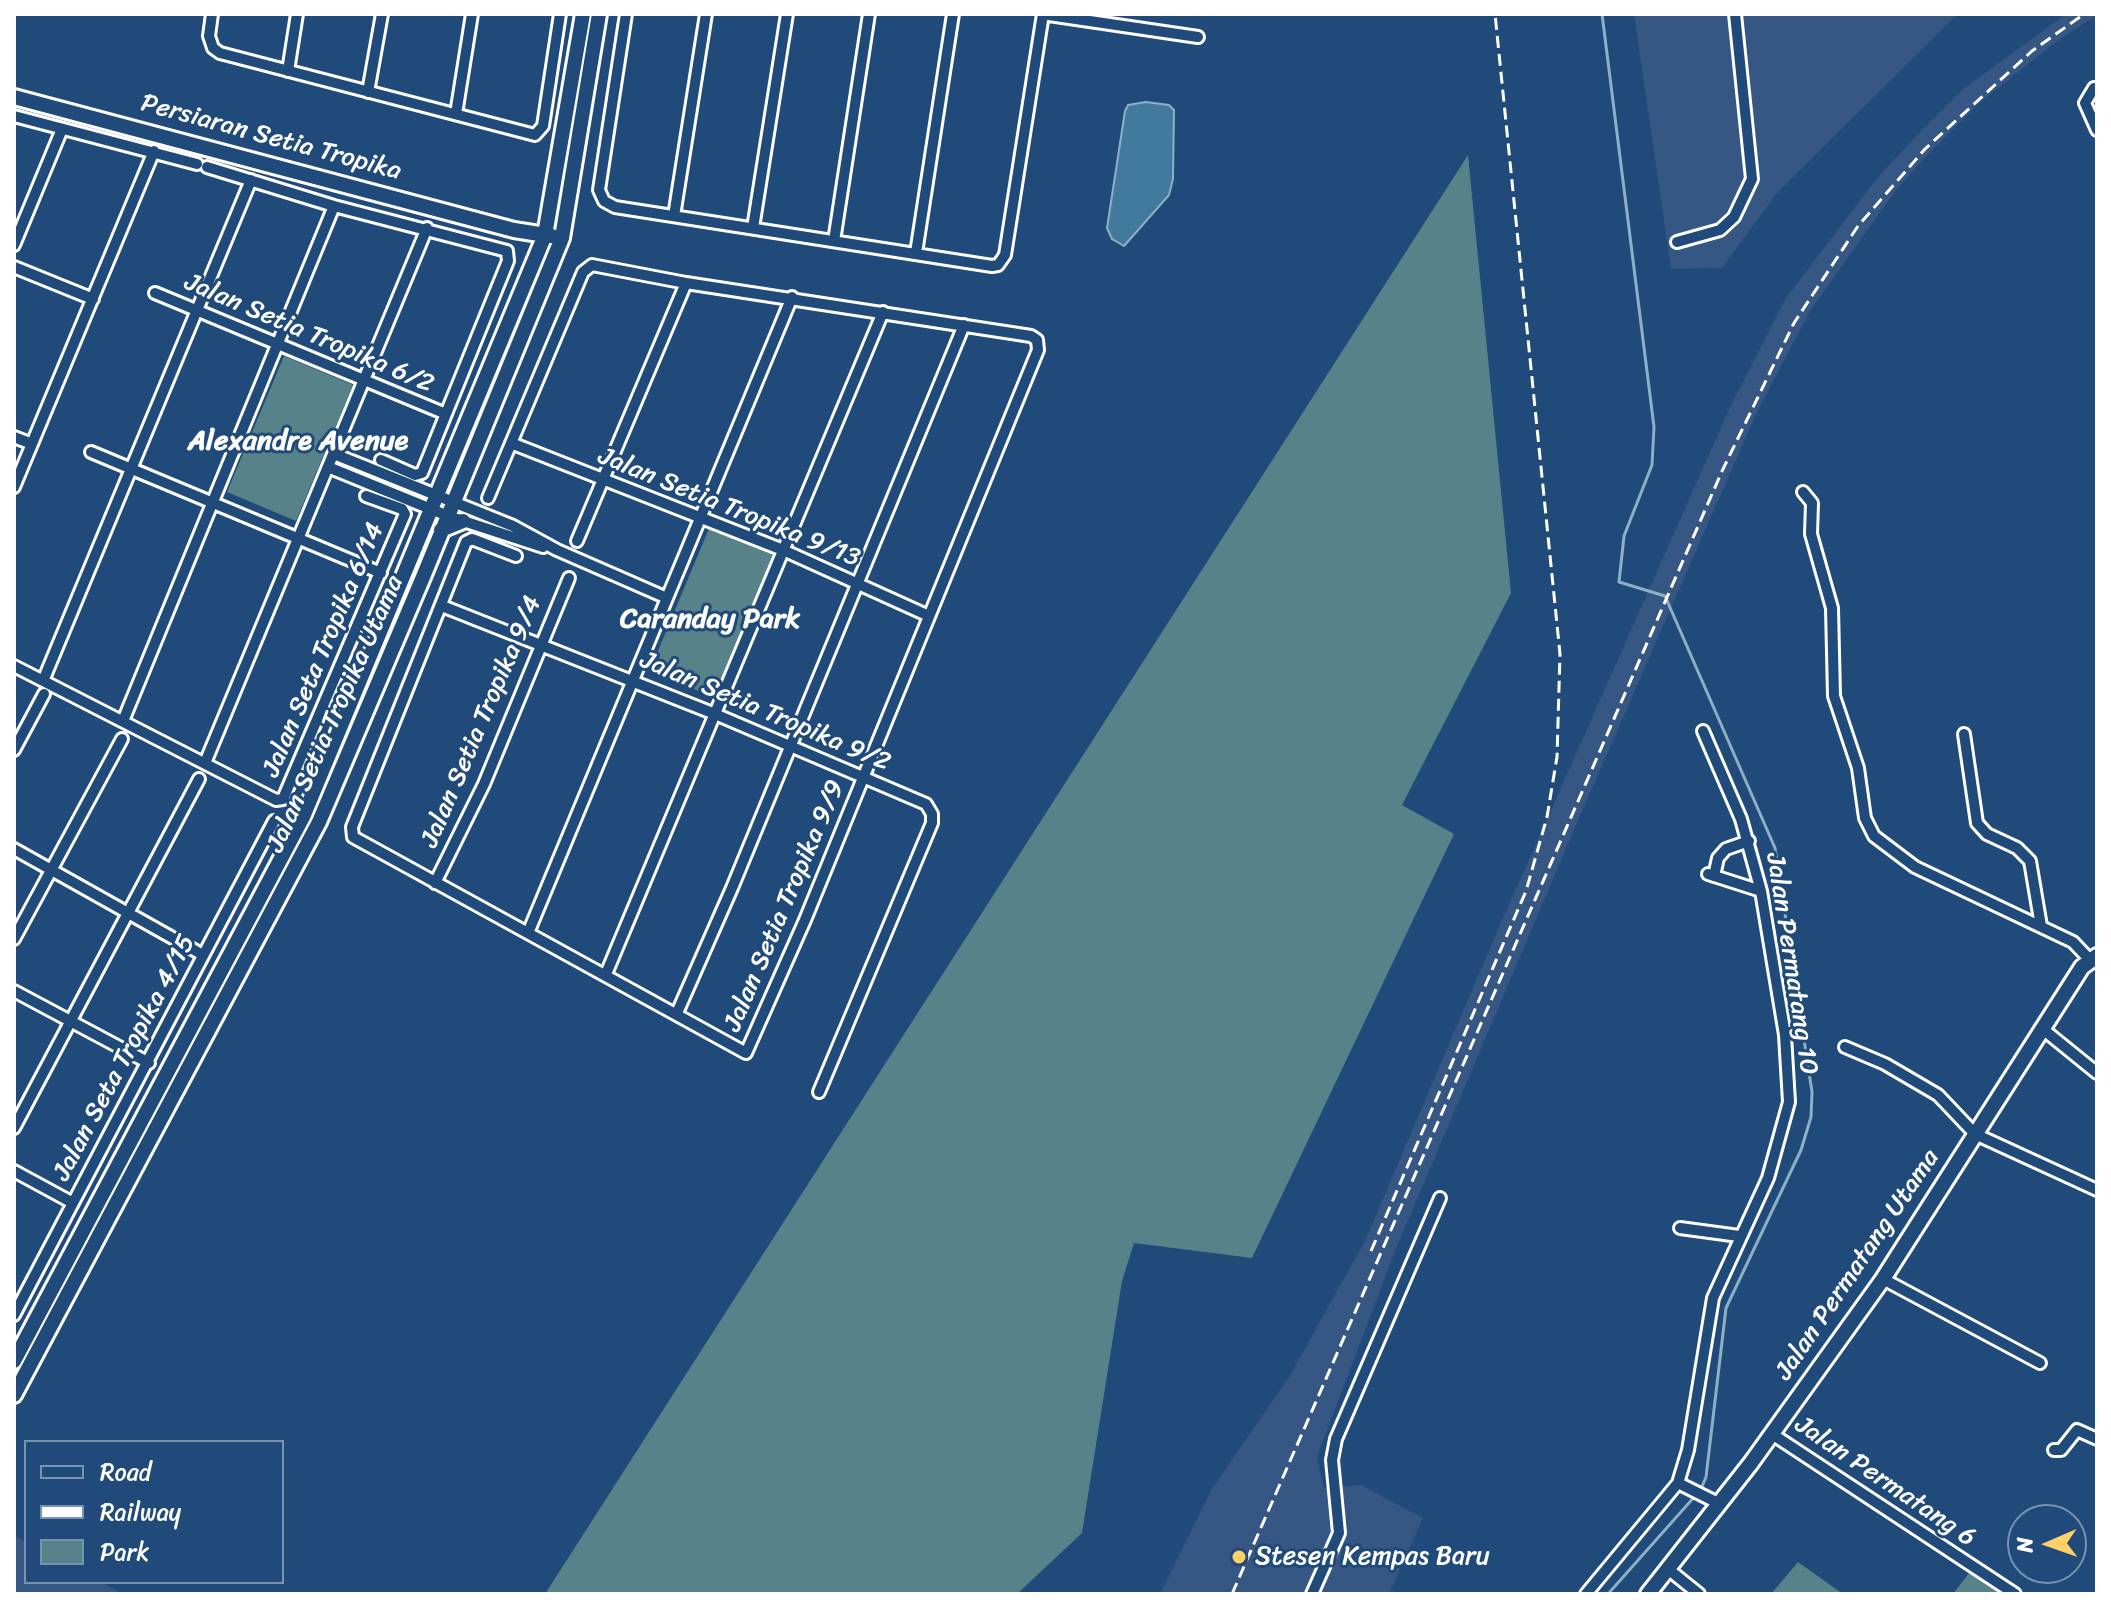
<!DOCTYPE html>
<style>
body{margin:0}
#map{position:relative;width:2111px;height:1608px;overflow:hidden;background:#1f4a7a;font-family:Sriracha,sans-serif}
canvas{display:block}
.frame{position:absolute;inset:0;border:16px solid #fff;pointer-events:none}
.legend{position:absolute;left:24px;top:1440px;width:260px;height:144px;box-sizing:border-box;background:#1f4a7a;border:2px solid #7992af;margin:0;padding:10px 14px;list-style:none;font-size:24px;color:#fff}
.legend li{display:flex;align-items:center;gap:16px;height:40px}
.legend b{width:40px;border:2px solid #7992af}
.north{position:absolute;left:2007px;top:1504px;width:80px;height:80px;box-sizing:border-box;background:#1f4a7a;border:2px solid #7992af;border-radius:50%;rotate:268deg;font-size:22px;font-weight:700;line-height:32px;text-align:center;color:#fff}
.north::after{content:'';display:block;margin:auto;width:28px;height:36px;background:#ffd166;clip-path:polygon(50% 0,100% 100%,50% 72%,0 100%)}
</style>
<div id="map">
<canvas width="2111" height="1608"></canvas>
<div class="frame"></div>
<ul class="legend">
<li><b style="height:10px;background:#1f4a7a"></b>Road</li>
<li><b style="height:10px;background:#fff"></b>Railway</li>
<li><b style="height:22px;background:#57828a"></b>Park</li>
</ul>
<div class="north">N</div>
</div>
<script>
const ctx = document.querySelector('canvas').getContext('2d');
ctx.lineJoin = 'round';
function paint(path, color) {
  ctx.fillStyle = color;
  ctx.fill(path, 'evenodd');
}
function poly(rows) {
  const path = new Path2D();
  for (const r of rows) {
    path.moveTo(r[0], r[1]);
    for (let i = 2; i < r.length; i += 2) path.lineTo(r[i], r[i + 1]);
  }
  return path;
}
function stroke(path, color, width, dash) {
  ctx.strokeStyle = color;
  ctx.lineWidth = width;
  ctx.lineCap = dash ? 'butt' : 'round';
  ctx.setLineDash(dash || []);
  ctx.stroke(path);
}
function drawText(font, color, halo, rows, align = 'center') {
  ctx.font = font + ' Sriracha,sans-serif';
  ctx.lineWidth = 6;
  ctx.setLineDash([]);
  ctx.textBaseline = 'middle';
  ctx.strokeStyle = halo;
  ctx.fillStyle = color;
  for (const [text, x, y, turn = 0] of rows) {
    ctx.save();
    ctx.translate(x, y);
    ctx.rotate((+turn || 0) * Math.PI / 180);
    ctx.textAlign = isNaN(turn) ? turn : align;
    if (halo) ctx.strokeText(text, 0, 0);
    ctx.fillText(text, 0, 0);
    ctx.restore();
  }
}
const built = poly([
 [1634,14,1958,14,1777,193,1722,268,1671,269],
 [2066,14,2097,15,2057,41,1976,106,1931,151,1896,190,1810,311,1756,414,1576,825,1395,1251,1317,1457,1324,1488,1361,1485,1423,1518,1389,1594,1160,1594,1212,1489,1289,1377,1365,1241,1496,934,1731,405,1786,298,1878,177,1917,135,1963,89],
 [14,1535,26,1542,26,1582,101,1582,123,1594,14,1594]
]);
const green = poly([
 [1468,155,1511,593,1402,805,1454,834,1252,1258,1134,1243,1122,1281,1082,1533,1017,1594,545,1594],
 [284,356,353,385,296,521,227,492],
 [710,526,777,555,717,699,650,670],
 [1798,1562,1843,1594,1771,1594],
 [1969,1573,2000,1594,1953,1594]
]);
const water = poly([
 [1146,102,1169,105,1174,110,1173,179,1169,195,1124,246,1112,239,1107,228,1125,111,1128,105,1146,102]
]);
const stream = poly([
 [1602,14,1654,427,1652,465,1624,536,1619,582,1665,596,1775,848,1812,1092,1811,1117,1801,1150,1726,1308,1706,1477,1701,1489],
 [1608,1594,1696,1495]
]);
const street = poly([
 [212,14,209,36,213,48,220,53,535,135,543,126,560,14],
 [626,14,599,190,604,201,615,207,992,266,998,265,1005,255,1043,14],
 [1042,14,1198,37],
 [288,71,297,14],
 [2094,88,2085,103,2097,130],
 [368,92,382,14],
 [456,114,472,14],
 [14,116,197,164],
 [207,167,334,206,507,251,508,261,422,473,415,475,381,460],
 [674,216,706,14],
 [753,228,787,14],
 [834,241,869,14],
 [1677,242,1720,230,1734,217,1752,179,1735,14],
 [14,245,62,129],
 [916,253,953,14],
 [14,267,93,299],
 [155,293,446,414],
 [14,437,32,444],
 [511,443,783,550,929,616],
 [91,452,381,573],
 [334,454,513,526,557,550,667,598],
 [328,467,448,516,543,547],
 [14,487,154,151],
 [1803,492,1812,503,1811,534,1832,608,1834,696,1858,768,1865,818,1874,836,1915,867,2073,942,2090,960],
 [488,498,583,272,592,265,686,283,1031,336,1037,340,1038,350,805,920,746,1053,353,837,352,827,466,542,472,539,516,556],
 [577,541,686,283],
 [442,606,715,714,926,804,932,814,932,823,819,1092],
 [14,666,276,800,283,799,405,514,402,509,366,496],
 [43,681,251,180],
 [123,721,334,206],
 [1964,734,1977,823,1987,834,2017,848,2030,861,2041,926],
 [14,750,44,694],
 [205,763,427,228],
 [14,849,203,955],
 [1708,874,1761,891],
 [1714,876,1718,858,1726,849,1749,841],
 [435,883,484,784,569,578],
 [528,933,792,297],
 [14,939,122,739],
 [606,974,883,312],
 [14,991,149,1063],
 [677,1013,732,888,964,325],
 [2044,1030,2097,1073],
 [1845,1047,1885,1064,1938,1095,1975,1134,2097,1190],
 [14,1128,199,779],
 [14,1171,73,1203],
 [1680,1228,1739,1236],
 [1883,1279,2040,1363],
 [14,1315,274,821],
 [1772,1434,2015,1594],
 [2054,1450,2061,1450,2077,1430,2097,1439],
 [1678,1483,1718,1503],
 [1668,1569,1699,1594],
 [1312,1594,1339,1533,1332,1460,1336,1439,1440,1198],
 [1586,1594,1678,1483,1688,1450,1713,1298,1768,1178,1789,1102,1785,1035,1761,891,1741,819,1703,731]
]);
const secondary = poly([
 [14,97,514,230,552,236],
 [441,530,463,521],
 [14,1361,303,817,545,235,583,14],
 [14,1395,319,822,423,577,562,238,599,14],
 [1648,1594,1751,1463,1883,1279,2082,967,2097,956]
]);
const rail = poly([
 [1371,1251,1526,891,1547,817,1557,757,1560,654,1495,14],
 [1232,1594,1723,469,1794,323,1858,226,1925,149,2032,51,2084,14]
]);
const markers = [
 [1239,1557,8,"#ffd166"]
];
const streetNames = [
 ["Persiaran Setia Tropika",271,138,15],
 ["Jalan Setia Tropika 6/2",309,334,23],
 ["Jalan Setia Tropika 9/13",729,508,22],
 ["Jalan Seta Tropika 6/14",324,650,-67],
 ["Jalan Setia Tropika 9/2",765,712,23],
 ["Jalan Setia Tropika Utama",336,714,-66],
 ["Jalan Setia Tropika 9/4",482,722,-67],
 ["Jalan Setia Tropika 9/9",785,906,-67],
 ["Jalan Permatang 10",1791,964,81],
 ["Jalan Seta Tropika 4/15",125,1058,-62],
 ["Jalan Permatang Utama",1858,1265,-56],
 ["Jalan Permatang 6",1885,1482,34]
];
const poiNames = [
 ["Stesen Kempas Baru",1255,1557]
];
const neighbourhoodNames = [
 ["Alexandre Avenue",298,442],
 ["Caranday Park",710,620]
];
paint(built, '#365684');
paint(green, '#57828a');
paint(water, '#427a9d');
stroke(water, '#8eafc4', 2);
stroke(stream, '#8eafc4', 3);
stroke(street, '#fff', 16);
stroke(secondary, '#fff', 20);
stroke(street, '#1f4a7a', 10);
stroke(secondary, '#1f4a7a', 14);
stroke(rail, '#fff', 3, [12, 6]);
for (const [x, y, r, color] of markers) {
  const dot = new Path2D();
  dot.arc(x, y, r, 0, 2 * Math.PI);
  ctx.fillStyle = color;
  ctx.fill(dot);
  stroke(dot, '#1f4a7a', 3);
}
drawText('26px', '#fff', '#1f4a7a', streetNames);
drawText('26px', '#fff', '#1f4a7a', poiNames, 'left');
drawText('bold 28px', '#fff', '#1f4a7a', neighbourhoodNames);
</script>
